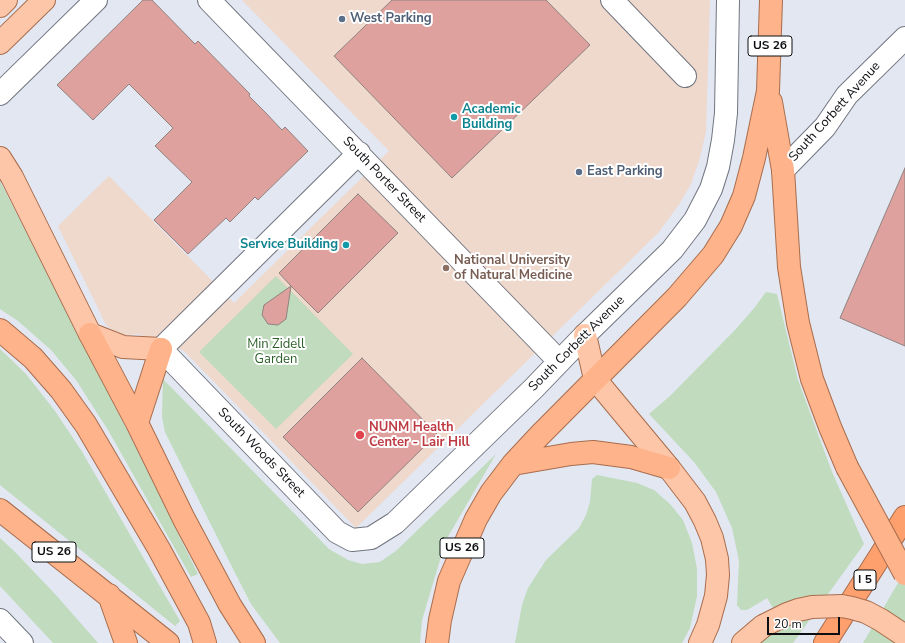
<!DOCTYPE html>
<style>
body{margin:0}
#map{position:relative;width:905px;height:643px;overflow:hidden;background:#e2e7f2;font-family:"Nunito Sans",sans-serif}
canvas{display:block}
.scale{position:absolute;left:767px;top:617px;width:73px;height:18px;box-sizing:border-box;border:2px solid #0c0e11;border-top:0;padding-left:5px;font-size:12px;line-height:14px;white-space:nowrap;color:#0c0e11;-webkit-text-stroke:3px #fff;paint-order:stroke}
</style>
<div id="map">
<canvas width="905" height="643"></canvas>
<div class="scale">20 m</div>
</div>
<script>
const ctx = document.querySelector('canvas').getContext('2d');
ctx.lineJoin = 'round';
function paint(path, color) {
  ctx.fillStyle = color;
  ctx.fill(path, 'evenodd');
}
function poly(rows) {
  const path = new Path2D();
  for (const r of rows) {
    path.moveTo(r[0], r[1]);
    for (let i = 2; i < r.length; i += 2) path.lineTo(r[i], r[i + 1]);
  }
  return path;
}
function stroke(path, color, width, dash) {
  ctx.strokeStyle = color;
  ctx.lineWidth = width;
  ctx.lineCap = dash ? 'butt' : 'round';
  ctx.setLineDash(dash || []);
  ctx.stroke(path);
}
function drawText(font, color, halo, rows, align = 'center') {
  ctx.font = font + ' "Nunito Sans",sans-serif';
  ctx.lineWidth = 4;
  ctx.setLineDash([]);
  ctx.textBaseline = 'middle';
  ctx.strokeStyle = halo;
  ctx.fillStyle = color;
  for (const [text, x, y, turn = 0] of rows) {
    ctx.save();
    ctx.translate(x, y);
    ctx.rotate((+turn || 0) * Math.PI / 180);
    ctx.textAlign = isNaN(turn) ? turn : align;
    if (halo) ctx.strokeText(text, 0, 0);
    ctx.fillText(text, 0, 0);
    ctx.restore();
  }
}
const education = poly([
 [242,0,710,0,706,132,699,161,691,184,680,203,659,232,356,528,184,351,138,334,126,335,115,332,106,325,58,226,109,176,234,303,389,151]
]);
const green = poly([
 [0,181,125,426,198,574,191,577,108,430,76,380,51,350,18,321,0,309],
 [276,276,353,354,276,429,199,352],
 [766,292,777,294,798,380,832,472,864,544,793,643,761,643,768,637,785,628,767,598,747,610,741,610,737,605,739,561,732,528,716,492,694,462,649,414,670,396,736,329,755,307],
 [0,349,26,374,55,411,81,450,180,621,175,626,0,485],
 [163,379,329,549,348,560,362,564,380,562,397,550,496,454,446,540,422,620,420,643,280,643,251,604,233,569,165,432,162,417],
 [597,475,637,483,654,490,670,504,683,520,692,543,697,569,697,596,690,628,682,643,515,643,522,605,528,588,546,560,579,528,586,515,590,502,592,479],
 [0,538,15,552,56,595,98,643,53,643,0,586],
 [905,571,905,643,863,643]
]);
const building = poly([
 [143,0,152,0,195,44,198,41,250,94,249,96,265,112,282,130,285,127,308,151,258,200,255,197,230,222,226,218,188,254,154,220,192,182,155,146,173,128,129,84,93,120,57,85,143,0],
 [392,0,546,0,590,45,452,178,334,56,392,0],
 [905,168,905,346,840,318,905,168],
 [358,194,398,233,318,313,291,286,286,319,278,325,268,324,262,315,264,305,291,286,279,273,358,194],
 [362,358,437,434,358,512,283,437,362,358]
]);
const minor = poly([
 [209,0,559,361],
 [612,0,685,76],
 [0,94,96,0],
 [359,153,161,349,337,532,352,540,371,538,395,523,534,388,585,335],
 [783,170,825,127,847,95,905,38]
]);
const tertiary = poly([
 [585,335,672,250,695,220,711,189,718,167,723,140,726,113,728,0],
 [0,620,22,643]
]);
const primary = poly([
 [0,6,6,0],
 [0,43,44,0],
 [0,158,12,177,90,334,123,347,161,349],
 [585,335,595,379,669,468,695,502,705,521,712,538,717,559,718,575,716,596,708,625,700,643],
 [743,643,763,626]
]);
const trunk = poly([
 [771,102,783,170,789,267,798,323,812,379,830,427,847,467],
 [0,330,33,358,61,390,86,425,159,549,199,623,205,643],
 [90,334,137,423,184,519,230,605,254,643],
 [137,423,161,349],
 [513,464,571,454,593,452,631,457,669,468],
 [0,510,168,643],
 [109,595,126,643],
 [437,643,440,620,449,581,476,519,491,493,513,464,540,435,677,297,713,255,731,226,744,196,754,158,768,91,771,0]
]);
const motorway = poly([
 [825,643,905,517]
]);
const primaryBridge = poly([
 [763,626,787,614,798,610,812,607,842,606,852,608,866,612,881,620,905,636]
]);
const trunkBridge = poly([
 [847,467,905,574]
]);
const markers = [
 [342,19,4,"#5c6f8a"],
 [454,117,4,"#0f9aa8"],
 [579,172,4,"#5c6f8a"],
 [346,245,4,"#0f9aa8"],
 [446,268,4,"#8d6e63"],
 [360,435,5,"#e0444e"]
];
const shields = [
 [770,46,44],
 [462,548,44],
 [54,552,44],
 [865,580,22]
];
const shieldNames = [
 ["US 26",770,46],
 ["US 26",462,548],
 ["US 26",54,552],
 ["I 5",865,580]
];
const serviceNames = [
 ["West Parking",350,19],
 ["East Parking",587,172]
];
const cultureNames = [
 ["Academic",462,110],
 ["Building",462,125],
 ["Service Building",338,245,"right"]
];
const streetNames = [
 ["South Corbett Avenue",835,112,-48],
 ["South Porter Street",384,180,46],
 ["South Corbett Avenue",577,344,-45],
 ["South Woods Street",261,453,46]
];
const educationNames = [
 ["National University",454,261],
 ["of Natural Medicine",454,276]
];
const parkNames = [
 ["Min Zidell",276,345],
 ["Garden",276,360]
];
const healthNames = [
 ["NUNM Health",369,428],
 ["Center - Lair Hill",369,443]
];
paint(education, '#efd8cc');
paint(green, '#c0dbbd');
paint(building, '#dea19d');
stroke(building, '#8f8381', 1);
stroke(minor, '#71757f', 24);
stroke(tertiary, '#71757f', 24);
stroke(primary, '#a96d4d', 24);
stroke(trunk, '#a96d4d', 24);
stroke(motorway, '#a96d4d', 24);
stroke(minor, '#fff', 22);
stroke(tertiary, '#fff', 22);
stroke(primary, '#fec6a8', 22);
stroke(trunk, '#feb38b', 22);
stroke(motorway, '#fda06e', 22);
stroke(primaryBridge, '#a96d4d', 24, []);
stroke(trunkBridge, '#a96d4d', 24, []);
stroke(primaryBridge, '#fec6a8', 22);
stroke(trunkBridge, '#feb38b', 22);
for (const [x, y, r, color] of markers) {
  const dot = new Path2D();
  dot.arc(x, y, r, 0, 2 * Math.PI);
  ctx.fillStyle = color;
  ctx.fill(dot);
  stroke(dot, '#fff', 1.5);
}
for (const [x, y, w] of shields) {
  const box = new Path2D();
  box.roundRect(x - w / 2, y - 10, w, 20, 3);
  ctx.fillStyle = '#fff';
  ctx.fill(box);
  stroke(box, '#0c0e11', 1);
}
drawText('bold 12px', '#0c0e11', null, shieldNames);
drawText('bold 13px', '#4e5e75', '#fff', serviceNames, 'left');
drawText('bold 13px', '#0d838f', '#fff', cultureNames, 'left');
drawText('13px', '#0c0e11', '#fff', streetNames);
drawText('bold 13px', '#785e54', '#fff', educationNames, 'left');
drawText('13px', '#2b5f28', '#fff', parkNames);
drawText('bold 13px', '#be3a42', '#fff', healthNames, 'left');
</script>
